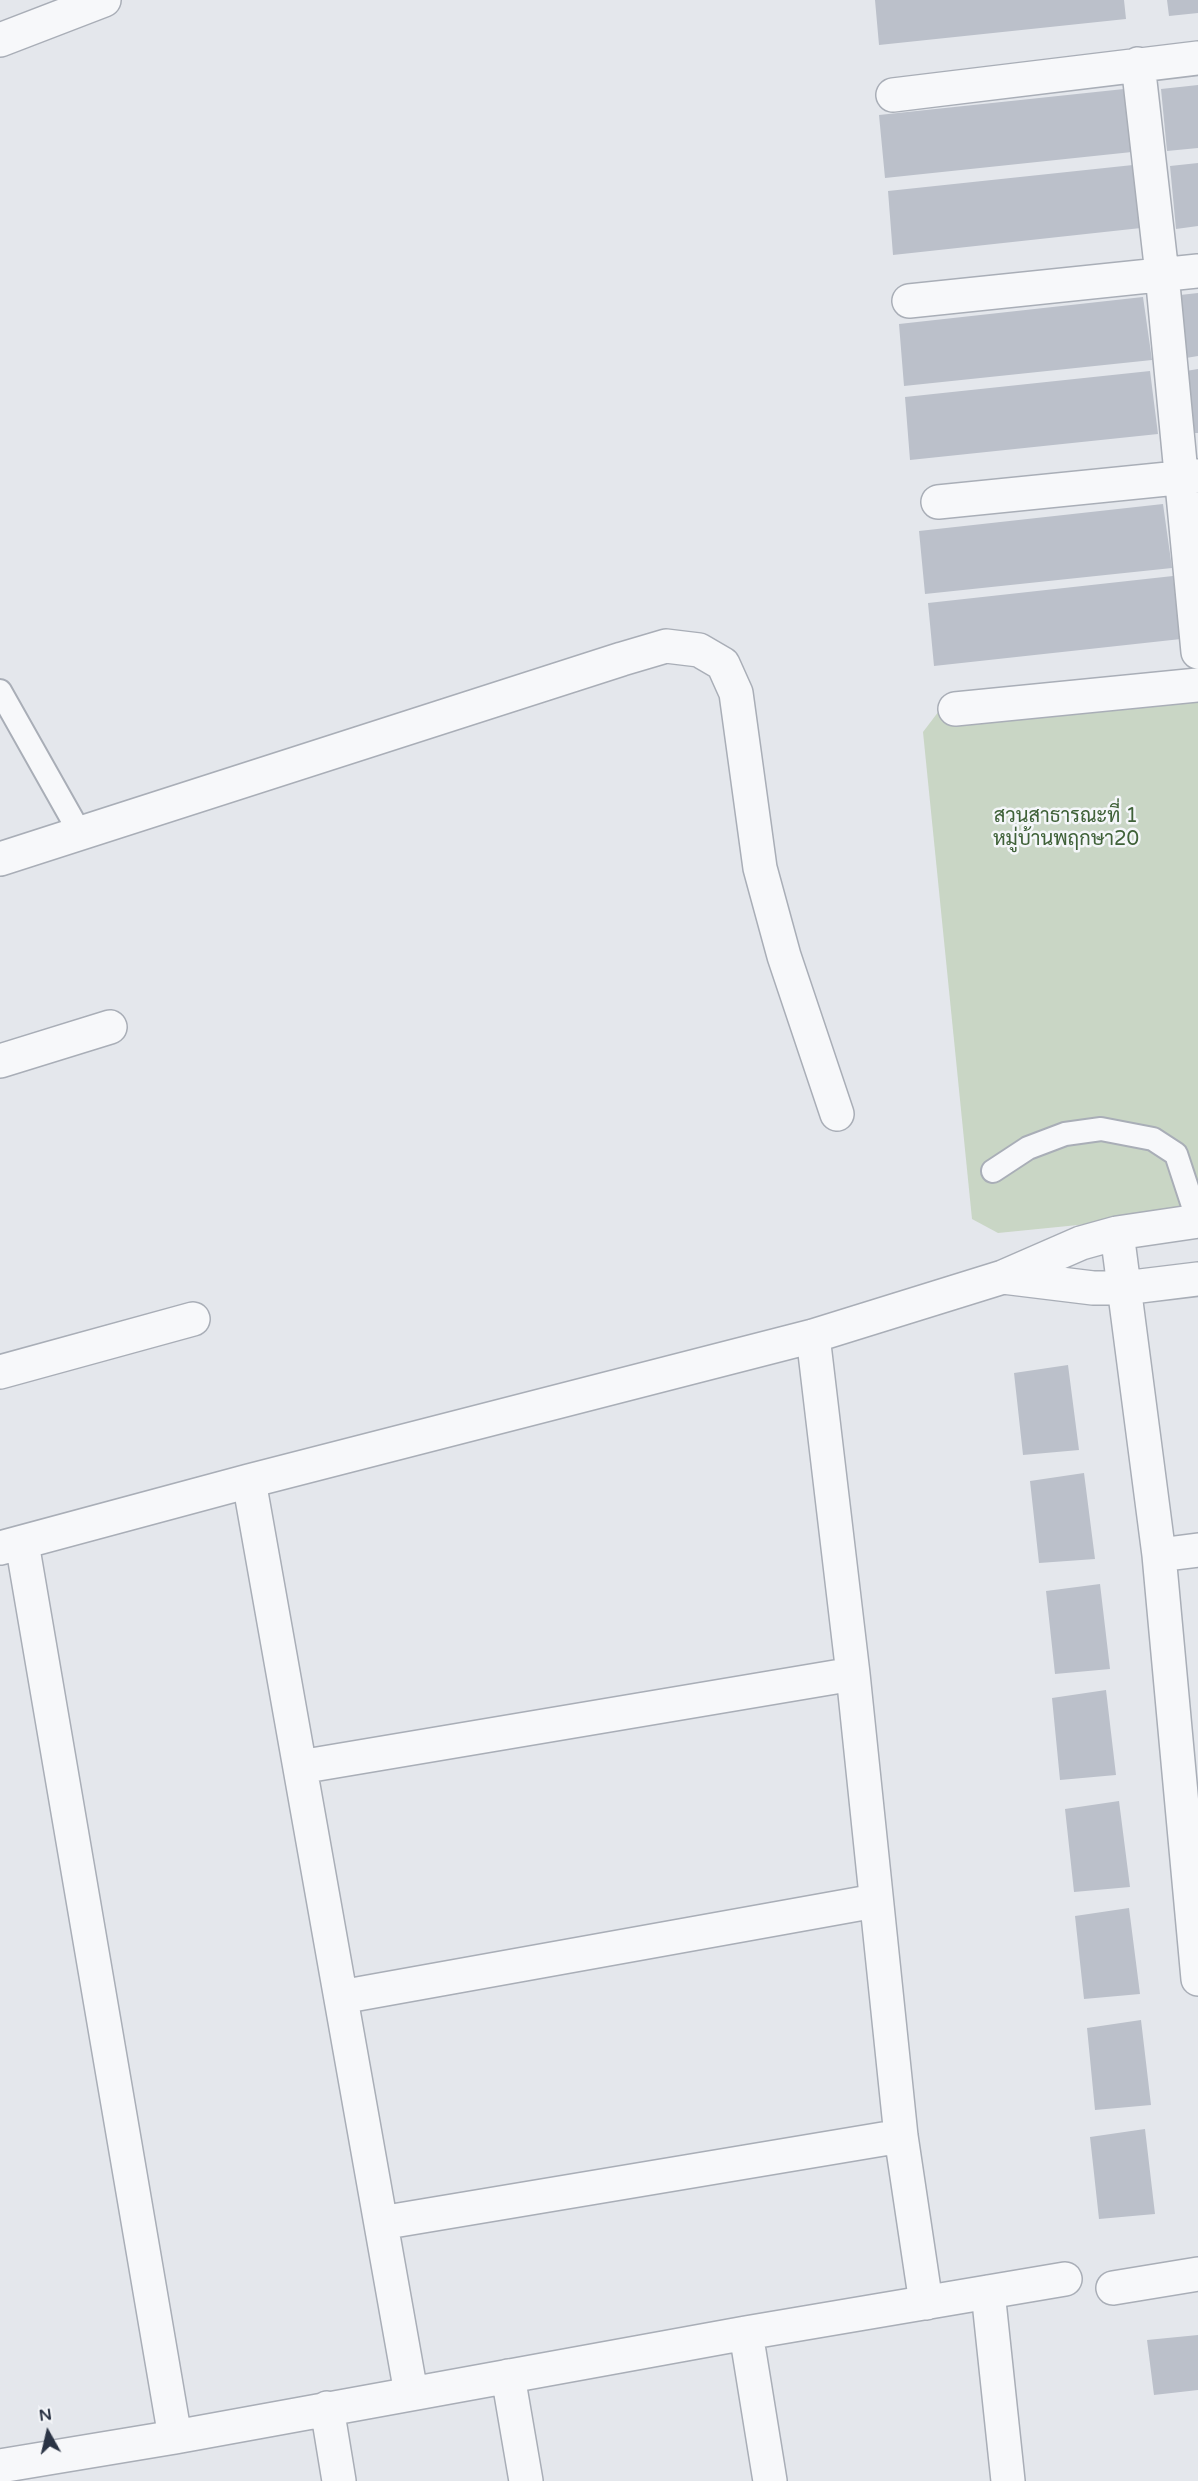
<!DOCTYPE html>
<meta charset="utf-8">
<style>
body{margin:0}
#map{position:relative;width:1198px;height:2481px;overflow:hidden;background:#e4e7ec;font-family:"Varela Round",sans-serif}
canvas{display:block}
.north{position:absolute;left:18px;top:2403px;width:60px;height:60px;-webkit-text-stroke:4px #f4f6f9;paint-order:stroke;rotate:352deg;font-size:16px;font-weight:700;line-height:24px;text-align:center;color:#2b3445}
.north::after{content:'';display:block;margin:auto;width:21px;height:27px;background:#2b3445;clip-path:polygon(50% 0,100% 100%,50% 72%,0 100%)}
</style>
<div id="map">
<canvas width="1198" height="2481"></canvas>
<div class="north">N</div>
</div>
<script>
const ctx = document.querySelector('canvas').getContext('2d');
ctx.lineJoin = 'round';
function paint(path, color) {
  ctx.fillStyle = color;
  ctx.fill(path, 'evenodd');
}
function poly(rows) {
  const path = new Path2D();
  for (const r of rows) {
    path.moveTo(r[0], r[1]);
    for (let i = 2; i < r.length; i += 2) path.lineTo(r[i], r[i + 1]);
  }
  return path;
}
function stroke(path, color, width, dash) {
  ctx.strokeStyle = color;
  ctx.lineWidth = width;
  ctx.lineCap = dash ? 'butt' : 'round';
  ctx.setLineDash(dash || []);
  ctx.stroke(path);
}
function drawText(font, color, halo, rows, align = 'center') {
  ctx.font = font + ' "Varela Round",Sarabun,sans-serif';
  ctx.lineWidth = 5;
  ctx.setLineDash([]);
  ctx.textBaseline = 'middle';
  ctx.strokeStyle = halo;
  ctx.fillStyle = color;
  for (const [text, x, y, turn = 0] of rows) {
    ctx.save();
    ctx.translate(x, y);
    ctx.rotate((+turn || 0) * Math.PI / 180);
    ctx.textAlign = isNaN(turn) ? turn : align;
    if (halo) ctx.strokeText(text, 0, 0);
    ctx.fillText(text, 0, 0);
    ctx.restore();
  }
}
const green = poly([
 [1198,680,1198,1213,998,1233,972,1219,923,732,942,707]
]);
const building = poly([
 [875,0,1124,0,1126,19,879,45],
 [1167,0,1198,0,1198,13,1169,16],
 [1198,85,1198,148,1167,151,1161,89],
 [1124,89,1132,152,885,178,879,115],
 [1198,163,1198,226,1176,229,1170,166],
 [1133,165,1141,228,893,255,888,191],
 [1198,293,1198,356,1186,358,1180,295],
 [1143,297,1152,360,904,386,899,324],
 [1198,369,1198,433,1191,433,1186,371],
 [1150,371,1158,434,910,460,905,397],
 [1163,504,1172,568,925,594,919,531],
 [1173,576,1181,639,934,666,928,603],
 [1068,1365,1079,1450,1023,1455,1014,1373],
 [1084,1473,1095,1559,1039,1563,1030,1481],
 [1100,1584,1110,1669,1055,1674,1046,1591],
 [1106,1690,1116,1775,1060,1780,1052,1698],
 [1119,1801,1130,1887,1074,1892,1065,1809],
 [1129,1908,1140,1994,1084,1999,1075,1916],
 [1141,2020,1151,2105,1095,2110,1087,2028],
 [1145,2129,1155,2214,1099,2219,1090,2137],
 [1198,2335,1198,2390,1154,2395,1147,2340]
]);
const lane = poly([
 [0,691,80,833],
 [993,1171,1028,1148,1065,1134,1101,1129,1153,1139,1176,1154,1198,1221]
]);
const street = poly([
 [0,40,104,0],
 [1138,64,1162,274,1198,652],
 [893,95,1198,58],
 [909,301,1198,271],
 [938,502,1198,476],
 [955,709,1198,685],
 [0,859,622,659,666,646,699,650,723,664,736,693,760,868,784,956,837,1114],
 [0,1061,110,1027],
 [1117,1233,1159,1555,1198,1979],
 [1003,1277,1093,1288,1124,1288,1198,1279],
 [813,1336,853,1674,901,2136,926,2303],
 [0,1372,193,1319],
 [249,1481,411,2393],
 [22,1543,175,2437],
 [0,1548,249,1481,813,1336,1003,1277,1081,1243,1117,1233,1198,1221],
 [1159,1555,1198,1550],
 [300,1767,853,1674],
 [341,1997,875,1901],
 [381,2223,901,2136],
 [1113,2288,1198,2274],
 [988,2292,1008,2481],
 [746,2333,770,2481],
 [508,2376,526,2481],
 [327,2408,339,2481],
 [0,2466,175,2437,746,2333,1065,2279]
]);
const parkNames = [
 ["สวนสาธารณะที่ 1",1066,817],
 ["หมู่บ้านพฤกษา20",1066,840]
];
paint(green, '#c9d6c5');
paint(building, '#bbc0ca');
stroke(lane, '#a9aeb7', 26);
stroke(street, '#a9aeb7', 36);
stroke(lane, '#f7f8fa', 22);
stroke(street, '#f7f8fa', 33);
drawText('20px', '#3f6138', '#f4f6f9', parkNames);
</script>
